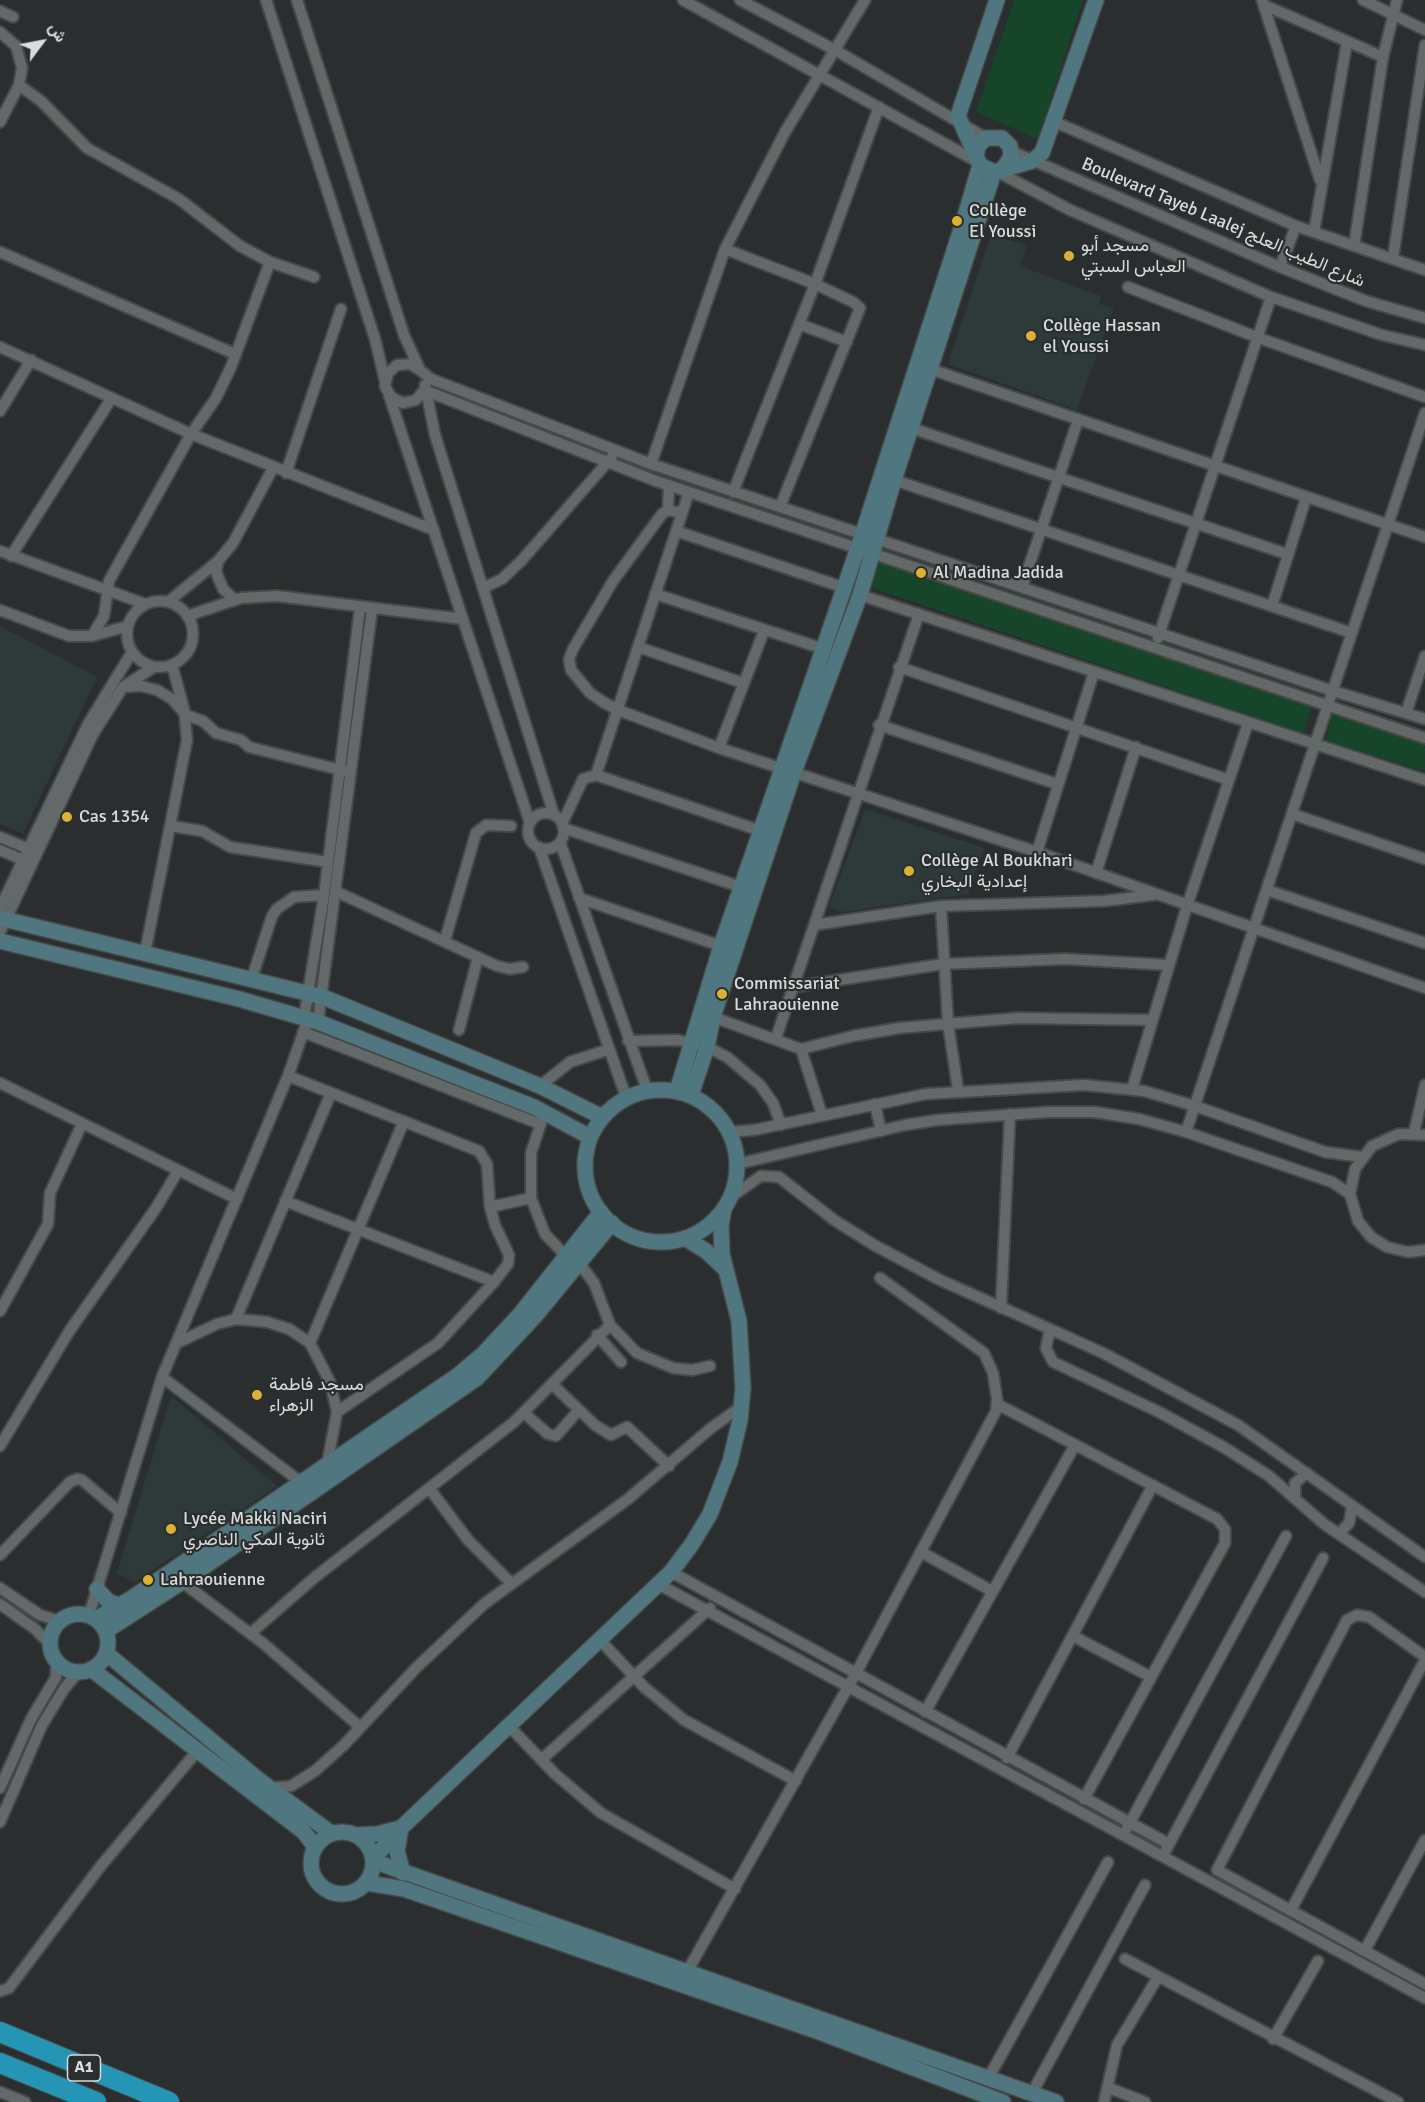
<!DOCTYPE html>
<meta charset="utf-8">
<style>
body{margin:0}
#map{position:relative;width:1425px;height:2102px;overflow:hidden;background:#2a2e2e;font-family:Signika,Vazirmatn,sans-serif}
canvas{display:block}
.north{position:absolute;left:12px;top:12px;width:60px;height:60px;-webkit-text-stroke:4px #2a2e2e;paint-order:stroke;rotate:58deg;font-size:16px;font-weight:700;line-height:24px;text-align:center;color:#d9dcdc}
.north::after{content:'';display:block;margin:auto;width:21px;height:27px;background:#d9dcdc;clip-path:polygon(50% 0,100% 100%,50% 72%,0 100%)}
</style>
<div id="map">
<canvas width="1425" height="2102"></canvas>
<div class="north">ش</div>
</div>
<script>
const ctx = document.querySelector('canvas').getContext('2d');
ctx.lineJoin = 'round';
function paint(path, color) {
  ctx.fillStyle = color;
  ctx.fill(path, 'evenodd');
}
function poly(rows) {
  const path = new Path2D();
  for (const r of rows) {
    if (r.length === 3) {
      path.moveTo(r[0] + r[2], r[1]);
      path.arc(r[0], r[1], r[2], 0, 2 * Math.PI);
      continue;
    }
    path.moveTo(r[0], r[1]);
    for (let i = 2; i < r.length; i += 2) path.lineTo(r[i], r[i + 1]);
  }
  return path;
}
function stroke(path, color, width, dash) {
  ctx.strokeStyle = color;
  ctx.lineWidth = width;
  ctx.lineCap = dash ? 'butt' : 'round';
  ctx.setLineDash(dash || []);
  ctx.stroke(path);
}
function drawText(font, color, halo, rows, align = 'center') {
  ctx.font = font + ' Signika,Vazirmatn,sans-serif';
  ctx.lineWidth = 4.5;
  ctx.setLineDash([]);
  ctx.textBaseline = 'middle';
  ctx.strokeStyle = halo;
  ctx.fillStyle = color;
  for (const [text, x, y, turn = 0] of rows) {
    ctx.save();
    ctx.translate(x, y);
    ctx.rotate((+turn || 0) * Math.PI / 180);
    ctx.textAlign = isNaN(turn) ? turn : align;
    if (halo) ctx.strokeText(text, 0, 0);
    ctx.fillText(text, 0, 0);
    ctx.restore();
  }
}
const built = poly([
 [991,235,1027,245,1020,266,1101,296,1099,304,1114,308,1077,410,948,364],
 [0,626,97,677,23,834,0,824],
 [865,809,984,848,968,894,842,912,829,907],
 [171,1396,277,1486,134,1583,117,1573]
]);
const green = poly([
 [1014,0,1083,0,1038,139,976,112],
 [880,561,1312,706,1303,733,869,587],
 [1332,712,1425,741,1425,771,1326,741]
]);
const street = poly([
 [266,0,375,339,385,381],
 [297,0,404,335,420,370,431,379,651,464,1333,691,1425,719],
 [683,0,978,162],
 [740,0,835,50,986,138],
 [1262,0,1320,180],
 [1363,0,1425,30],
 [1264,5,1383,57],
 [0,11,13,17],
 [0,32,16,46,22,68,19,85,0,122],
 [19,85,41,101,87,148,179,199,240,246,270,262,314,277],
 [1055,122,1296,226,1280,267],
 [1011,151,1280,267,1366,301,1425,318],
 [998,172,1070,210,1271,297,1382,335,1425,345],
 [1296,226,1425,270],
 [1314,232,1347,42],
 [1354,246,1383,57,1397,0],
 [725,249,815,284,853,302,860,308,780,507],
 [0,252,235,354],
 [1393,258,1425,45],
 [1128,287,1259,338,1425,397],
 [799,324,847,342],
 [0,347,191,434,434,530],
 [930,369,1425,537],
 [420,370,410,364,397,365,388,373,385,386,391,397,403,403,416,400,424,390],
 [425,385,435,435,554,815],
 [424,390,656,481,1425,738],
 [389,395,530,823],
 [0,411,31,360],
 [911,428,1287,554],
 [651,464,725,249,785,132,865,0],
 [286,473,341,309],
 [894,480,1352,633],
 [733,492,815,284,879,107],
 [668,510,669,485],
 [682,513,668,510,662,514,613,581,573,649,569,659,571,670,590,693,603,702,618,710,719,748,1037,852,1425,988],
 [676,531,845,588],
 [0,551,145,604],
 [11,556,111,399],
 [218,561,216,572,223,589,235,600],
 [1022,587,1078,420],
 [483,588,502,579,522,560,612,457],
 [655,594,824,649],
 [860,595,1425,780],
 [160,634,33],
 [168,602,218,561,233,543,273,468],
 [1272,606,1306,498],
 [0,610,69,636,92,636,128,626],
 [187,616,241,598,277,596,463,619],
 [92,636,104,616,109,581,191,434,216,398,231,367,270,262],
 [1158,638,1271,297],
 [638,647,743,683],
 [899,667,1229,780],
 [123,687,141,686,157,690,172,699,186,715,203,721,216,733,241,740,249,747,345,771],
 [1406,713,1425,656],
 [879,725,1057,784],
 [719,748,764,631],
 [596,775,689,492],
 [546,831,18],
 [1292,814,1425,859],
 [562,824,583,779,596,775,761,831],
 [171,826,202,831,230,847,328,862],
 [563,828,741,887],
 [0,837,36,852],
 [560,842,647,1090],
 [539,847,626,1097],
 [0,850,30,863],
 [1037,852,1094,672],
 [1096,873,1136,747],
 [1267,890,1425,943],
 [337,892,497,966,510,969,523,967],
 [579,898,721,946],
 [941,906,948,1023,958,1090],
 [0,908,88,724,132,652],
 [814,925,941,906,1104,901,1153,895],
 [0,932,93,734,123,687,154,667],
 [445,940,476,833,486,825,511,826],
 [145,953,187,740,184,709,172,665],
 [252,978,272,916,277,909,294,897,324,895],
 [793,987,943,964,1065,959,1169,965],
 [713,1017,801,1049,822,1115],
 [304,1018,324,895,360,608],
 [318,1022,372,609],
 [459,1030,478,957],
 [303,1032,540,1124],
 [776,1038,919,614],
 [628,1041,678,1040,707,1047,727,1057,760,1085,773,1103,781,1125],
 [801,1049,853,1036,899,1028,982,1021,1018,1018,1152,1020],
 [288,1076,479,1151,487,1164,490,1207,495,1225,509,1255,508,1264,494,1282,438,1343,337,1412],
 [0,1083,237,1199],
 [540,1086,570,1062,607,1050],
 [1132,1089,1187,906,1248,723],
 [875,1104,881,1131],
 [542,1120,531,1153,531,1198,545,1234,566,1256],
 [729,1132,754,1130,926,1094,1084,1085,1144,1091,1195,1106,1325,1152,1362,1157],
 [1186,1132,1425,413],
 [1414,1133,1425,1085],
 [1425,1135,1399,1134,1372,1146,1355,1169,1350,1194,1358,1221,1371,1237,1387,1247,1408,1252,1425,1250],
 [737,1164,905,1125,937,1120,1048,1112,1094,1112,1139,1119,1186,1132,1332,1182,1350,1194],
 [731,1197,761,1176,779,1177,834,1220,874,1245,940,1280,1050,1329],
 [285,1201,494,1282],
 [490,1207,531,1198],
 [580,1264,594,1283,610,1325,637,1353,673,1368,692,1370,710,1366],
 [1001,1308,1010,1114],
 [0,1311,48,1224,50,1193,82,1124],
 [236,1319,331,1093],
 [597,1335,621,1362],
 [177,1343,217,1324,236,1319,267,1322,289,1329,310,1343,330,1382,337,1412,327,1465],
 [310,1343,404,1121],
 [162,1377,302,1483],
 [552,1384,595,1425,611,1435,627,1427,669,1466],
 [997,1404,1217,1519,1225,1529,1225,1543,1084,1799],
 [524,1413,548,1434,556,1436,578,1411],
 [0,1446,70,1330,156,1208,178,1171],
 [429,1488,468,1540,512,1584],
 [1295,1499,1295,1483,1307,1473],
 [1339,1534,1349,1523,1352,1508],
 [921,1552,992,1591],
 [0,1555,70,1482,77,1479,82,1480,121,1513],
 [1425,1557,1238,1425,1105,1354,1050,1329,1046,1348,1053,1362,1159,1412,1225,1448,1269,1476,1324,1524,1425,1592],
 [671,1572,1169,1844],
 [182,1582,264,1644,360,1727],
 [658,1584,1425,1998],
 [0,1588,40,1615,59,1621],
 [0,1604,35,1629,50,1644],
 [89,1615,162,1377,288,1076,308,1019],
 [251,1633,314,1578,514,1422,610,1325],
 [1073,1636,1151,1677],
 [600,1640,644,1687,684,1720,796,1781],
 [1425,1657,1369,1617,1357,1615,1347,1620,1217,1870,1425,1984],
 [925,1712,1075,1445],
 [508,1725,555,1774,601,1813,735,1889],
 [1007,1758,1153,1485],
 [541,1760,710,1608],
 [0,1788,31,1719,56,1677,56,1661],
 [270,1788,291,1786,315,1771,344,1745,417,1667,484,1604,628,1499,711,1428,742,1406],
 [0,1822,42,1725,64,1689,78,1672],
 [1127,1828,1286,1536],
 [1166,1850,1323,1558],
 [1291,1910,1425,1660],
 [1365,1950,1425,1840],
 [1125,1959,1398,2102],
 [688,1970,856,1673,996,1411,997,1399,993,1373,984,1353,880,1278],
 [0,1991,9,1988,100,1867,198,1750],
 [1273,2039,1318,1961],
 [989,2077,1108,1862],
 [1109,2088,1145,2102],
 [0,2092,25,2102],
 [1032,2093,1145,1885],
 [1104,2102,1117,2045,1158,1977]
]);
const secondary = poly([
 [997,0,958,116,980,165,994,172,1032,161,1042,153,1096,0],
 [976,157,978,146,986,138,1002,138,1010,146,1011,157,1002,170],
 [0,918,323,997,540,1086,602,1117],
 [0,941,239,999,318,1022,534,1107,590,1137],
 [661,1166,76],
 [677,1091,721,946,858,548,963,223,980,165],
 [691,1095,707,1047,713,1017,794,772,860,595,894,480,994,172],
 [685,1238,706,1251,724,1268],
 [97,1589,108,1601,120,1606],
 [79,1643,29],
 [96,1619,132,1598,457,1376,483,1354,521,1313,601,1212],
 [106,1631,182,1582,477,1378,536,1315,612,1223],
 [106,1653,259,1780,331,1833],
 [91,1669,304,1832,315,1847],
 [401,1828,397,1851,403,1873],
 [342,1863,31],
 [355,1835,377,1834,401,1828],
 [373,1859,401,1828,671,1572,692,1544,710,1514,730,1462,740,1420,743,1388,739,1321,722,1254,721,1225,724,1209],
 [373,1861,1056,2102],
 [367,1883,404,1889,822,2033,1003,2102]
]);
const highway = poly([
 [0,2032,169,2102],
 [0,2063,96,2102]
]);
const markers = [
 [957,221,6,"#ddb133"],
 [1069,256,6,"#ddb133"],
 [1031,336,6,"#ddb133"],
 [921,573,6,"#ddb133"],
 [67,817,6,"#ddb133"],
 [909,871,6,"#ddb133"],
 [722,994,6,"#ddb133"],
 [257,1395,6,"#ddb133"],
 [171,1529,6,"#ddb133"],
 [148,1580,6,"#ddb133"]
];
const shields = [
 [84,2068,33]
];
const shieldNames = [
 ["A1",84,2068]
];
const poiNames = [
 ["Collège",969,211],
 ["El Youssi",969,232],
 ["مسجد أبو",1081,246],
 ["العباس السبتي",1081,267],
 ["Collège Hassan",1043,326],
 ["el Youssi",1043,347],
 ["Al Madina Jadida",933,573],
 ["Cas 1354",79,817],
 ["Collège Al Boukhari",921,861],
 ["إعدادية البخاري",921,882],
 ["Commissariat",734,984],
 ["Lahraouienne",734,1005],
 ["مسجد فاطمة",269,1385],
 ["الزهراء",269,1406],
 ["Lycée Makki Naciri",183,1519],
 ["ثانوية المكي الناصري",183,1540],
 ["Lahraouienne",160,1580]
];
const streetNames = [
 ["Boulevard Tayeb Laalej شارع الطيب العلج",1223,223,23]
];
paint(built, '#2e3a3a');
paint(green, '#16452a');
stroke(street, '#464949', 14);
stroke(secondary, '#464949', 18);
stroke(highway, '#464949', 22);
stroke(street, '#636868', 10);
stroke(secondary, '#50767f', 15);
stroke(highway, '#2495b5', 20);
for (const [x, y, r, color] of markers) {
  const dot = new Path2D();
  dot.arc(x, y, r, 0, 2 * Math.PI);
  ctx.fillStyle = color;
  ctx.fill(dot);
  stroke(dot, '#2a2e2e', 2);
}
for (const [x, y, w] of shields) {
  const box = new Path2D();
  box.roundRect(x - w / 2, y - 13, w, 26, 4.5);
  ctx.fillStyle = '#2a2e2e';
  ctx.fill(box);
  stroke(box, '#d9dcdc', 1.5);
}
drawText('bold 16px', '#d9dcdc', null, shieldNames);
drawText('18px', '#d9dcdc', '#2a2e2e', poiNames, 'left');
drawText('18px', '#d9dcdc', '#2a2e2e', streetNames);
</script>
